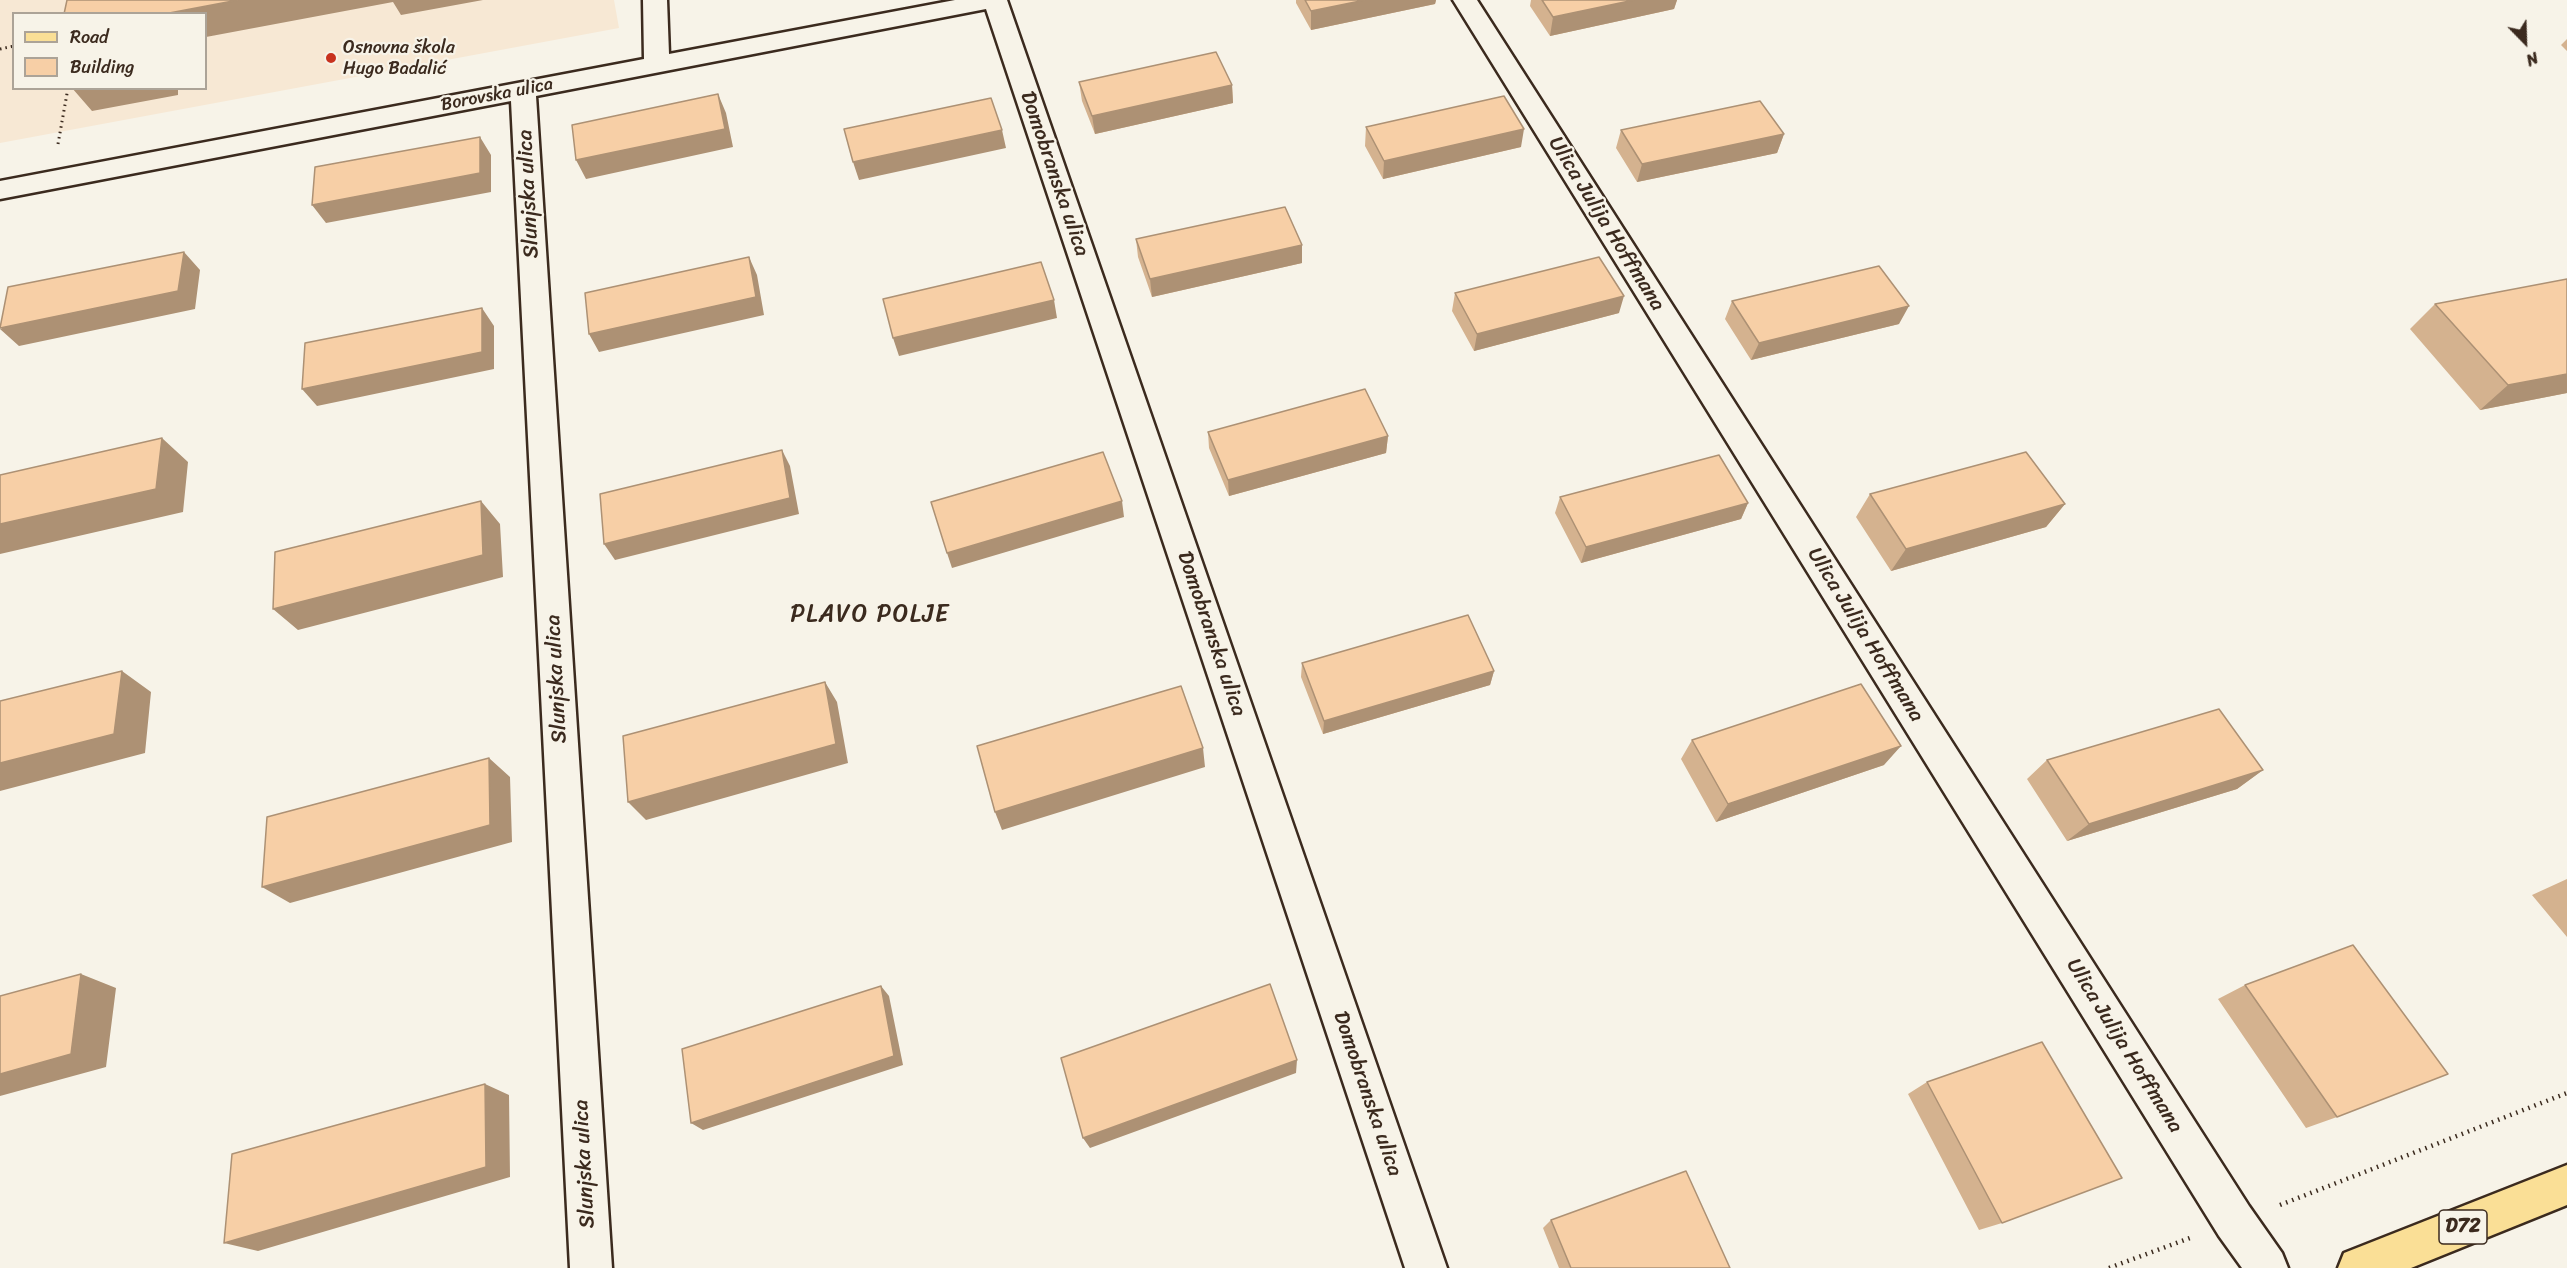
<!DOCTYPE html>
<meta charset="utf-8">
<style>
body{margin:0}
#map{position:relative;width:2567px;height:1268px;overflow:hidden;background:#f7f3e8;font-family:Sriracha,sans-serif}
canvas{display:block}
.legend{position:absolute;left:12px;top:12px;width:195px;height:78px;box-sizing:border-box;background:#f7f3e8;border:2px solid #aca397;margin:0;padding:8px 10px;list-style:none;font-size:18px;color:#3b2a1e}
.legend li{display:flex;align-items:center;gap:12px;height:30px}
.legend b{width:30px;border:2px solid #aca397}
.north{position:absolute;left:2495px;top:12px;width:60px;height:60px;-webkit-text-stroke:4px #f7f3e8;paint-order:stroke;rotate:157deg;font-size:16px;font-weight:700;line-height:24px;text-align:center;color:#3b2a1e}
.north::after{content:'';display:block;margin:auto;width:21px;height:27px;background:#3b2a1e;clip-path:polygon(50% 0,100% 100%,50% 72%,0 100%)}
</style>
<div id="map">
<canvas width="2567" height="1268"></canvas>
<ul class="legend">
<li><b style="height:8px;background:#fadf96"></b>Road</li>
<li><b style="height:16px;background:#f7cfa6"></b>Building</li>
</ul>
<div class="north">N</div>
</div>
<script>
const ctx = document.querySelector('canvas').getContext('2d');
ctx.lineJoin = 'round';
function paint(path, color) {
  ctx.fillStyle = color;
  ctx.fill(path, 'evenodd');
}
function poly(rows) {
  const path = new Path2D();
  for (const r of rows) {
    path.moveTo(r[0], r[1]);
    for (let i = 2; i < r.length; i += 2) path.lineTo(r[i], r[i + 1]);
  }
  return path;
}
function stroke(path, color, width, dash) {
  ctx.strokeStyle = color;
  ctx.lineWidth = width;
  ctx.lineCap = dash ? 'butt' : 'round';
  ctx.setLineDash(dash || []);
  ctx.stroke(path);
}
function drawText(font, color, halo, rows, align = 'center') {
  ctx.font = font + ' Sriracha,sans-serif';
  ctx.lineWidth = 4.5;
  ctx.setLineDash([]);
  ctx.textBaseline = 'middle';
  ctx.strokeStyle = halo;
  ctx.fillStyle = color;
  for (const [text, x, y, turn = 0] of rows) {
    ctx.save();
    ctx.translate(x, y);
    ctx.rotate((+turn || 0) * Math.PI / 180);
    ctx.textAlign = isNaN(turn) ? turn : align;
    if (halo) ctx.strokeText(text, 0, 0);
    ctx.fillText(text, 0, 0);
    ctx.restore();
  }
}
const built = poly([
 [0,0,614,0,619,28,0,143],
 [14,14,206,14,206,88,14,88]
]);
const pathFar1 = poly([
 [0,49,14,46],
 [58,144,68,88]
]);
const path = poly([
 [2280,1205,2567,1093],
 [2109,1268,2190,1238]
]);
const minor = poly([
 [643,0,667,0,669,54,955,0,1007,0,1447,1268,1405,1268,986,9,536,96,612,1268,570,1268,511,101,0,199,0,181,644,59,643,0],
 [1453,0,1477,0,2249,1206,2282,1253,2288,1268,2242,1268,2219,1236,1453,0]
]);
const major = poly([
 [2567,1165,2567,1205,2411,1268,2338,1268,2344,1253,2567,1165]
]);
const wall = poly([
 [1296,0,1436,0,1435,4,1311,30,1296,3],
 [1531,0,1677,0,1674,9,1550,36,1530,6],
 [2567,39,2567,51,2561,45],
 [1079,82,1232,85,1233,103,1095,134,1082,101],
 [1366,127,1521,147,1383,179,1365,146],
 [1621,130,1784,134,1777,153,1637,182,1616,148],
 [1136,239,1302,263,1152,297,1138,257],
 [1455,293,1619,313,1474,351,1452,311],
 [1732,301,1899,324,1751,360,1725,319],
 [2435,304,2567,393,2480,410,2410,329],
 [1208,432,1388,436,1386,453,1229,496,1209,448],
 [1870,494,2065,504,2046,527,1891,571,1856,517],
 [1560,497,1748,503,1741,519,1581,563,1555,513],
 [1302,663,1494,671,1490,685,1323,734,1301,677],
 [1692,740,1884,765,1716,822,1681,759],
 [2047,760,2263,770,2237,789,2067,841,2027,779],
 [2567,879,2567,937,2532,895],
 [2245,985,2337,1117,2306,1128,2218,999],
 [1927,1082,2002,1223,1979,1230,1908,1094],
 [1551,1220,1730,1268,1559,1268,1543,1228]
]);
const shadedWall = poly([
 [238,0,483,0,401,15,393,2,206,37,206,14,164,14],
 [1365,0,1436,0,1435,4,1311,30,1311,11],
 [1634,0,1677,0,1674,9,1550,36,1553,17],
 [1232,85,1233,103,1095,134,1092,116],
 [72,88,178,88,178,95,92,111],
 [718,94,726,113,733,147,586,179,576,160],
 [1524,129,1521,147,1383,179,1384,161],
 [1002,130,1006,148,859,180,853,162],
 [1784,134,1777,153,1637,182,1642,164],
 [480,137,491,155,491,192,326,223,312,205],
 [1302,245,1302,263,1152,297,1150,279],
 [184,252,200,270,195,309,19,346,0,329],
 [749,257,757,275,764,315,599,352,589,334],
 [1624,296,1619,313,1474,351,1477,334],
 [1054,300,1057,318,899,356,893,338],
 [1909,306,1899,324,1751,360,1759,343],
 [482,308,494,326,494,369,317,406,302,389],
 [2567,374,2567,393,2480,410,2508,385],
 [1388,436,1386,453,1229,496,1228,480],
 [162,438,188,462,183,512,0,554,0,524],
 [782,450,790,466,799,514,615,560,604,544],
 [481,501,500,524,503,577,298,630,273,609],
 [1122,501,1124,517,952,568,947,553],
 [1748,503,1741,519,1581,563,1586,547],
 [2065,504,2046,527,1891,571,1906,549],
 [122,671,151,692,145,753,0,791,0,763],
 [1494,671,1490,685,1323,734,1324,721],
 [825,682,837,702,848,763,646,820,628,802],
 [1901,746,1884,765,1716,822,1728,804],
 [1203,748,1205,767,1002,830,995,812],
 [489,758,510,777,512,842,290,903,262,887],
 [2263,770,2237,789,2067,841,2089,824],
 [81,974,116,988,106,1067,0,1096,0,1074],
 [881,986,889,996,903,1065,703,1130,691,1123],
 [1297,1060,1296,1073,1090,1148,1083,1138],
 [485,1084,509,1095,510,1177,258,1251,224,1243]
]);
const building = poly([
 [67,0,238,0,164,14,64,14,67,0],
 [1305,0,1365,0,1311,11,1305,0],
 [1542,0,1634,0,1553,17,1542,0],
 [1216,52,1232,85,1092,116,1079,82,1216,52],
 [718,94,725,129,576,160,572,125,718,94],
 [1504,96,1524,129,1384,161,1366,127,1504,96],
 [991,98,1002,130,853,162,844,129,991,98],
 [1760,101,1784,134,1642,164,1621,130,1760,101],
 [480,137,480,173,312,205,315,167,480,137],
 [1285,207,1302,245,1150,279,1136,239,1285,207],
 [184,252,178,291,0,328,8,287,184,252],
 [749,257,756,297,589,334,585,293,749,257],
 [1599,257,1624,296,1477,334,1455,293,1599,257],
 [1041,262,1054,300,893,338,883,299,1041,262],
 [1879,266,1909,306,1759,343,1732,301,1879,266],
 [2567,279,2567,374,2508,385,2435,304,2567,279],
 [482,308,482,352,302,389,305,343,482,308],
 [1365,389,1388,436,1228,480,1208,432,1365,389],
 [162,438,156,489,0,524,0,475,162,438],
 [782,450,790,498,604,544,600,494,782,450],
 [1103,452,1122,501,947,553,931,502,1103,452],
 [2026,452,2065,504,1906,549,1870,494,2026,452],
 [1719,455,1748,503,1586,547,1560,497,1719,455],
 [481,501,483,555,273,609,275,552,481,501],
 [1468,615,1494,671,1324,721,1302,663,1468,615],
 [122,671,114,734,0,763,0,701,122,671],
 [825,682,836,744,628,802,623,736,825,682],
 [1861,684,1901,746,1728,804,1692,740,1861,684],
 [1181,686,1203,748,995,812,977,746,1181,686],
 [2219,709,2263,770,2089,824,2047,760,2219,709],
 [489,758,490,825,262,887,267,817,489,758],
 [2353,945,2448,1074,2337,1117,2245,985,2353,945],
 [81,974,71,1054,0,1074,0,996,81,974],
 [1270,984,1297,1060,1083,1138,1061,1058,1270,984],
 [881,986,894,1056,691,1123,682,1049,881,986],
 [2042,1042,2122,1178,2002,1223,1927,1082,2042,1042],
 [485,1084,486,1167,224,1243,232,1154,485,1084],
 [1686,1171,1730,1268,1571,1268,1551,1220,1686,1171]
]);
const markers = [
 [331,58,6,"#c8321e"]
];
const farPoinames = [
 ["Osnovna škola",343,48],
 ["Hugo Badalić",343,69]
];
const farStreetnames = [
 ["Borovska ulica",497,95,-11]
];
const shields = [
 [2463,1227,48]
];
const shieldNames = [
 ["D72",2463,1227]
];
const streetNames = [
 ["Domobranska ulica",1054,174,71],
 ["Slunjska ulica",529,194,-93],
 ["Ulica Julija Hoffmana",1606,224,58],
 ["Domobranska ulica",1211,634,71],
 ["Ulica Julija Hoffmana",1865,635,58],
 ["Slunjska ulica",557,679,-93],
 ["Ulica Julija Hoffmana",2124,1046,58],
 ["Domobranska ulica",1367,1094,71],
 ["Slunjska ulica",585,1164,-93]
];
const quarterNames = [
 ["PLAVO POLJE",870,615]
];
paint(built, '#f7e8d4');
stroke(minor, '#3b2a1e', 5);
stroke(major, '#3b2a1e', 5);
stroke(pathFar1, '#3b2a1e', 3, [1.5, 4]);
stroke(path, '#3b2a1e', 4.5, [1.5, 5]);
paint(minor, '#f7f3e8');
paint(major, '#fadf96');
paint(wall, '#d4b28f');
paint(shadedWall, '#ad9174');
paint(building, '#f7cfa6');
stroke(building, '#ad9174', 1.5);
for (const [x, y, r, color] of markers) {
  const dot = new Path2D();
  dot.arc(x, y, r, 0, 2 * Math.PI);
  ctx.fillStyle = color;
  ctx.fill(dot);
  stroke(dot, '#f7f3e8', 2);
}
drawText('18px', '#3b2a1e', '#f7f3e8', farPoinames, 'left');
drawText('18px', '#3b2a1e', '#f7f3e8', farStreetnames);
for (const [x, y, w] of shields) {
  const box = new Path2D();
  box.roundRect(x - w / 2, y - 17, w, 34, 4.5);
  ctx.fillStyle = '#f7f3e8';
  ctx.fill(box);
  stroke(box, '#3b2a1e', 1.5);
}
drawText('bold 20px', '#3b2a1e', null, shieldNames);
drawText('21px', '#3b2a1e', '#f7f3e8', streetNames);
ctx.letterSpacing = '1.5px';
drawText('24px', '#3b2a1e', '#f7f3e8', quarterNames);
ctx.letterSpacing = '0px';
</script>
